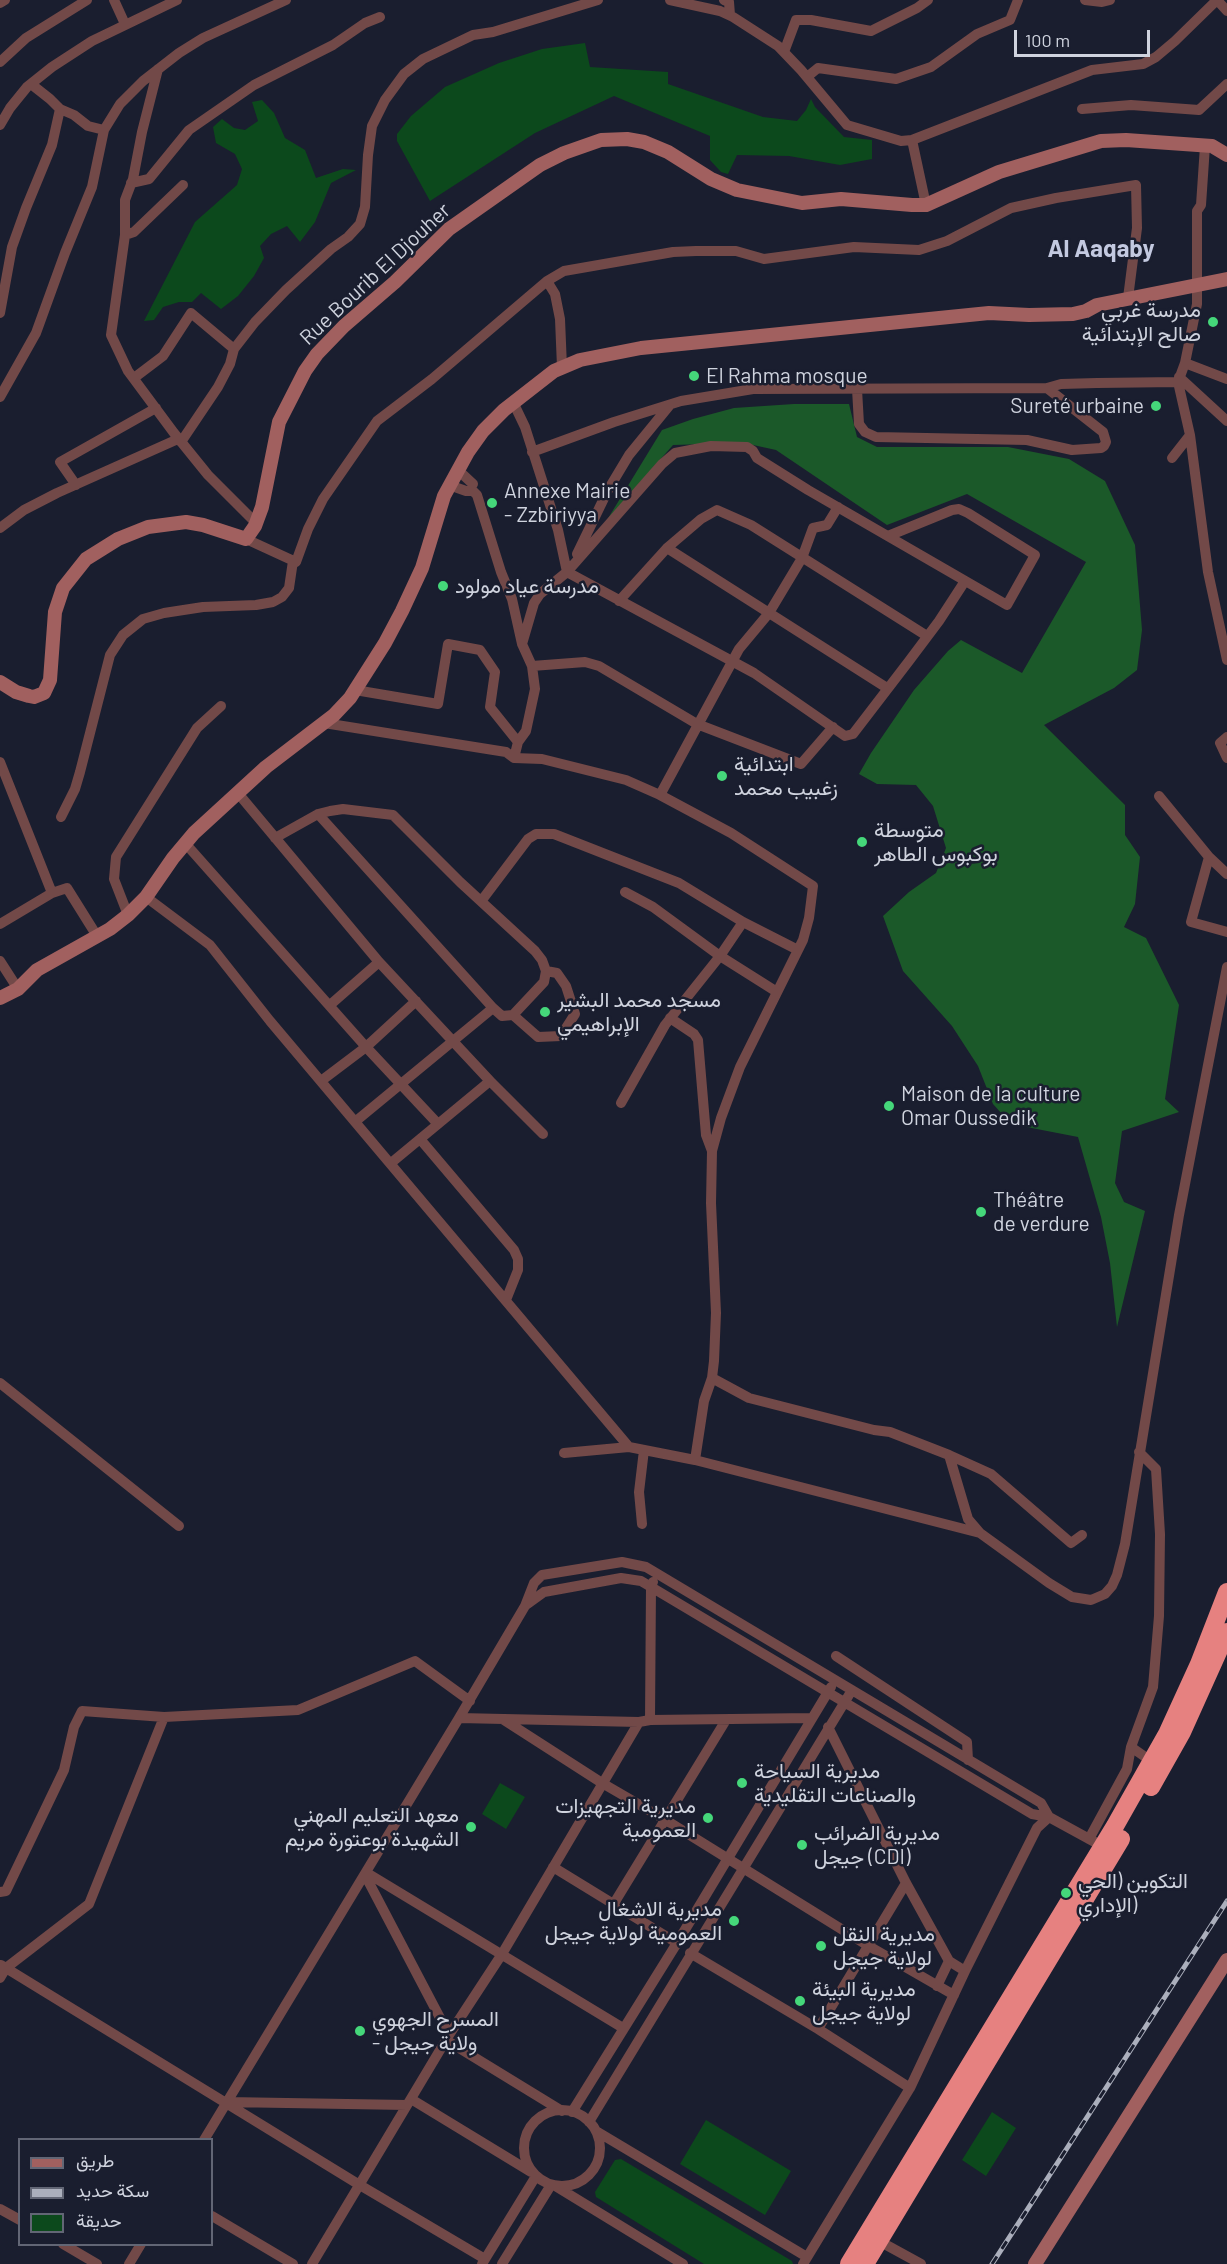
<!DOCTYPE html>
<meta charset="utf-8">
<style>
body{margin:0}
#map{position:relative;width:1227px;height:2264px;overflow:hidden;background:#1a1e2f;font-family:Barlow,Vazirmatn,sans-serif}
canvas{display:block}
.legend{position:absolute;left:18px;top:2138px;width:195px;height:108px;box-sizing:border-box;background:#1a1e2f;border:2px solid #626675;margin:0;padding:8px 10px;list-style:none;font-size:18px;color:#cfd3de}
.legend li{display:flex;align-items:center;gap:12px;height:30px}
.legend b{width:30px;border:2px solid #626675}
.scale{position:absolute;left:1014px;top:30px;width:136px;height:27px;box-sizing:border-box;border:3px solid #cfd3de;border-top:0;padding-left:8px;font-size:18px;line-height:21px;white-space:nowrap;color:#cfd3de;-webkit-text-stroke:4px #1a1e2f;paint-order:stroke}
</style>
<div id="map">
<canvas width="1227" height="2264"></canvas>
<ul class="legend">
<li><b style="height:8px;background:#a1605f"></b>طريق</li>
<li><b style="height:8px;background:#abafbc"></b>سكة حديد</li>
<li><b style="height:16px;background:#0c491c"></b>حديقة</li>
</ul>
<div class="scale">100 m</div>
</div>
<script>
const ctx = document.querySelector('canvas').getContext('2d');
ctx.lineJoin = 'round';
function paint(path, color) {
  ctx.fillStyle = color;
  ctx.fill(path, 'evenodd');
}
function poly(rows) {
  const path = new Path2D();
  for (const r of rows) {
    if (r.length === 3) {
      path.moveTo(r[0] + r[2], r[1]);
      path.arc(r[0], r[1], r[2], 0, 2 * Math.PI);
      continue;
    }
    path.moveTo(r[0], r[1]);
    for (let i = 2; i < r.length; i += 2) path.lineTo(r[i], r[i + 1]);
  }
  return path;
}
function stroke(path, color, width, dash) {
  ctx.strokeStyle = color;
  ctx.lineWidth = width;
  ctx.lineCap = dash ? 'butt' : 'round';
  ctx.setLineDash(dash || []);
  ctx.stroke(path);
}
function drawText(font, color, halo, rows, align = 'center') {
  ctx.font = font + ' Barlow,Vazirmatn,sans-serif';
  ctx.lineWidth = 5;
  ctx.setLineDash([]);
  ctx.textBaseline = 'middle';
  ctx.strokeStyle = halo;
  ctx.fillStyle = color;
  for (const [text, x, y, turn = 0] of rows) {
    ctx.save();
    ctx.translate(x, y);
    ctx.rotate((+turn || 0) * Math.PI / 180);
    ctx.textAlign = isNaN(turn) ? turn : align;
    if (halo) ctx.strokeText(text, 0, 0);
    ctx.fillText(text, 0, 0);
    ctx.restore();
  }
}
const green = poly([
 [585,43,590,67,668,72,668,84,763,117,797,121,806,110,811,99,815,107,844,137,872,140,872,159,840,165,789,156,737,155,728,174,721,172,710,160,710,136,614,96,535,133,430,201,397,141,397,134,411,116,445,87,499,63,542,49],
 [262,100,274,113,285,138,305,150,316,178,343,169,356,170,331,183,315,222,300,242,287,226,271,234,260,246,264,258,254,276,238,296,221,309,201,293,192,302,179,302,163,307,154,320,144,321,195,222,237,185,242,169,235,154,216,143,213,127,222,119,234,128,245,130,258,121,252,102],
 [500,1783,525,1797,506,1829,482,1814],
 [992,2112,1016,2128,986,2176,962,2160],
 [706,2120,791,2171,765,2215,680,2164],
 [621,2159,792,2261,793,2264,704,2264,596,2197,595,2192,615,2160]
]);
const forest = poly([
 [794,404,849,404,857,437,877,447,1008,447,1069,459,1105,481,1135,545,1142,630,1137,670,1114,688,1044,725,1125,805,1125,835,1140,857,1135,904,1124,927,1146,938,1179,1005,1165,1099,1179,1112,1122,1131,1115,1183,1124,1202,1145,1211,1117,1327,1110,1263,1101,1217,1078,1137,1011,1124,993,1104,978,1066,952,1026,903,971,883,916,909,892,936,873,946,848,933,806,916,785,877,784,859,774,871,753,914,690,948,651,961,640,1022,673,1086,562,967,494,887,525,776,450,744,443,673,445,607,520,662,430,693,419,734,408]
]);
const street = poly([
 [114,0,125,24],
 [670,0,720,11,733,17,778,46,801,70,847,125,901,141,912,140,1092,70,1143,64,1156,57,1175,41,1217,0],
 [724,0,729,2,730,15],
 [1085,0,1102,2,1110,0],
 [1217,0,1227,11],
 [0,3,5,0],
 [784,52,796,20,811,20,871,31,917,8,928,0],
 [0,62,26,38,87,0],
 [158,69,142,132,133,179,125,200,125,235,111,335,128,371,174,433,208,475,256,523],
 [807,77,818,68,896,79,931,67,977,34,1010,20,1018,0],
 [31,84,50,99,60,109,74,115,88,126,104,130],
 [1082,109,1131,105,1199,110,1227,84],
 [0,125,10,108,27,87,52,67,92,41,177,0],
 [912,140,926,205],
 [1205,146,1201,205,1197,211,1197,304,1185,363,1178,382,1190,435,1208,572,1227,660],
 [131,183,149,179,189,130,254,85,333,45,365,23,380,17],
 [125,235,134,232,183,185],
 [547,281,555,294,560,319,562,367],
 [0,313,12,247,26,208,52,145,60,109],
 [1185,363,1227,379],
 [1179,377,1227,421],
 [134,378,163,356,191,313,234,349],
 [857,389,859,424,865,432,876,437,1027,440,1072,450,1101,448,1104,446,1106,442,1103,432,1047,388],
 [0,397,36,333,65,253,92,187,104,130,120,104,143,81,179,53,203,38,286,0],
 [513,402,525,427,558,530,567,572],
 [181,442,218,387,230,364,234,349,255,322,286,290,331,249,348,237,360,224,365,207,368,155,372,126,385,100,404,74,423,59,473,35,493,32,598,0],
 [532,452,614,422,681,401,753,389,1047,388,1061,384,1097,383,1178,382],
 [1172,458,1190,435],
 [458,470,473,484],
 [76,485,60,462,156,408],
 [449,485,466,491,473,491,477,495,501,572,512,599,522,644,532,666,535,689,526,731,518,742,514,758],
 [0,528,24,510,57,493,178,439],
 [246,539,296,562,308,529,323,499,377,421,432,379,547,281,564,271,673,252,696,251,736,251,764,259,854,247,919,250,947,241,1011,208,1056,198,1136,185,1137,228,1128,298],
 [667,548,887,688],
 [577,554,608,490,629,455,669,406],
 [567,572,754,673,845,736,853,734,909,661,939,621,965,581],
 [619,601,667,548,701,519,717,510,751,525,927,636],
 [522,644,534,603,540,594,567,572,662,464,675,453,711,446,747,447,753,451,757,458,808,490,1007,605,1035,555,968,513,959,509,952,510,888,536],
 [532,666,585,662,599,666,697,724,801,764,833,727],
 [355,690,438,704,448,644,480,650,495,672,490,707,518,742],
 [324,723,506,752,514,758,542,759,626,780,660,795,731,833,813,886,809,918,803,940,740,1067,721,1118,712,1151,711,1203,716,1313,714,1361,712,1378,704,1401,695,1460],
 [1227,737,1220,743,1227,758],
 [0,762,52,893,67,888,97,936],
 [237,792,379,962,490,1081,391,1163],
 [660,795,739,649,769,613,802,558,813,528,827,525,838,507],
 [1159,796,1209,857,1227,874],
 [61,817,75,789,80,772,110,655,123,635,143,619,164,613,203,607,256,605,273,602,282,597,289,588,293,561],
 [275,838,318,814,330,811,343,809,393,815,460,882,535,951,542,960,546,971,544,982,513,1015,502,1016,493,1008,318,814],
 [185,843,366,1047,438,1124],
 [1209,857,1191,922,1227,932],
 [625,892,653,907,720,956,777,992],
 [146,897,210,945,270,1021,629,1447,695,1460,980,1533],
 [482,900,528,839,536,834,554,834,679,883,743,922,798,950],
 [128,915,114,879,116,857,197,728,221,706],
 [0,924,52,893],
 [0,961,18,989],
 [330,1005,379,962],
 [513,1015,538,1037,561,1036,575,1014,566,986,557,973,546,971],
 [670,1018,694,1034,698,1040,706,1135,712,1151],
 [321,1081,366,1047,416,1001],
 [490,1081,543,1134],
 [621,1103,665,1025,720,956,743,922],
 [356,1121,493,1008],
 [420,1139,514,1250,518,1259,518,1270,506,1300],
 [712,1378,749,1398,874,1430,890,1432,949,1455,991,1474,1071,1543,1082,1535],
 [0,1383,179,1526],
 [1139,1452,1156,1469,1160,1534,1159,1616,1153,1687,1131,1747,1151,1761],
 [564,1453,629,1447],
 [949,1455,968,1519,980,1533,1049,1583,1072,1597,1091,1600,1105,1594,1112,1586,1117,1575,1125,1544,1179,1215,1227,967],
 [642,1524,639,1492,644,1450],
 [526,1605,544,1592,621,1578,641,1581,1032,1814,1049,1817,1102,1846],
 [836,1656,967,1742,968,1760],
 [459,1718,525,1606,534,1583,542,1575,622,1562,646,1567,1041,1803,1049,1817],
 [504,1720,602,1783,664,1819,867,1945,954,1995],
 [650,1720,651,1586,653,1582],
 [828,1727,906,1883,949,1961,965,1971],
 [1089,1839,1127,1769,1131,1747],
 [553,1867,677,1943],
 [367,1873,623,2028],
 [365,1875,449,2035],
 [0,1892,6,1891,64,1770,74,1727,82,1711,164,1717],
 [613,1905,726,1720],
 [690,1953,818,2029,910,2088],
 [1,1965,358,2184,485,2259],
 [0,1978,6,1968,89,1904,164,1717,298,1710,415,1661,470,1701],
 [937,1986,949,1961],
 [818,2029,906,1883],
 [446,2040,562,2111],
 [411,2099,531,2172],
 [227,2102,407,2105],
 [562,2148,38],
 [572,2112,677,1943,831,1687],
 [589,2122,852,1690],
 [596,2131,807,2257],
 [204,2140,459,1718,639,1722,650,1720,812,1718],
 [557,2187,683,2264],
 [0,2209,20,2220],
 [212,2216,293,2264],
 [879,2241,921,2264],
 [63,2244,97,2264],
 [129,2264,141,2244],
 [312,2264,449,2035,502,1954,639,1722],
 [482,2264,536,2176],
 [502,2264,551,2185],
 [803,2264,910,2088,965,1971,1037,1828,1049,1817]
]);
const secondary = poly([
 [0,682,16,692,29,696,34,697,44,693,50,680,55,612,63,588,86,559,118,539,148,527,186,522,203,525,246,539,255,526,262,507,279,422,305,371,317,354,344,326,395,282,449,229,540,165,564,153,601,140,627,139,644,142,668,152,711,179,737,190,802,203,841,199,912,205,926,205,999,172,1101,141,1126,140,1212,146,1227,155],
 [0,998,18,989,37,970,110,929,128,915,146,897,173,858,194,833,266,767,334,715,350,698,385,643,402,611,422,568,444,496,468,452,483,431,504,410,554,371,580,360,641,348,989,313,1029,315,1073,314,1086,311,1097,305,1227,279],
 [1035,2264,1227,1960]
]);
const highway = poly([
 [1151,1787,1182,1732,1227,1632],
 [849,2264,1115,1826,1167,1734,1199,1664,1227,1592],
 [865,2264,1121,1839]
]);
const rail = poly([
 [992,2264,1227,1901]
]);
const markers = [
 [1213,322,6,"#45d77a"],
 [694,376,6,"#45d77a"],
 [1156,406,6,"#45d77a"],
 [492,503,6,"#45d77a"],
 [443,586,6,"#45d77a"],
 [722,776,6,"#45d77a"],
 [862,842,6,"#45d77a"],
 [545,1012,6,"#45d77a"],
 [889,1106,6,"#45d77a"],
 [981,1212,6,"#45d77a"],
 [742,1783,6,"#45d77a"],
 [708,1818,6,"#45d77a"],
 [471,1827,6,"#45d77a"],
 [802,1845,6,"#45d77a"],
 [1066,1893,6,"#45d77a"],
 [734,1921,6,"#45d77a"],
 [821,1946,6,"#45d77a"],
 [800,2001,6,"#45d77a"],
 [360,2031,6,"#45d77a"]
];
const streetNames = [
 ["Rue Bourib El Djouher",375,274,-43]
];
const poiNames = [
 ["مدرسة غربي",1201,310,"right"],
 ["صالح الإبتدائية",1201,334,"right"],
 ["El Rahma mosque",706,376],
 ["Sureté urbaine",1144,406,"right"],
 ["Annexe Mairie",504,491],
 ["- Zzbiriyya",504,515],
 ["مدرسة عياد مولود",455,586],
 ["ابتدائية",734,764],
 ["زغبيب محمد",734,788],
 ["متوسطة",874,830],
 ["بوكبوس الطاهر",874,854],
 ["مسجد محمد البشير",557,1000],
 ["الإبراهيمي",557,1024],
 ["Maison de la culture",901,1094],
 ["Omar Oussedik",901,1118],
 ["Théâtre",993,1200],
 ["de verdure",993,1224],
 ["مديرية السياحة",754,1771],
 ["والصناعات التقليدية",754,1795],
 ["مديرية التجهيزات",696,1806,"right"],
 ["العمومية",696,1830,"right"],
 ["معهد التعليم المهني",459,1815,"right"],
 ["الشهيدة بوعتورة مريم",459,1839,"right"],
 ["مديرية الضرائب",814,1833],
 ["جيجل (CDI)",814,1857],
 ["التكوين (الحي",1078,1881],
 ["الإداري)",1078,1905],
 ["مديرية الاشغال",722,1909,"right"],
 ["العمومية لولاية جيجل",722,1933,"right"],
 ["مديرية النقل",833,1934],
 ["لولاية جيجل",833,1958],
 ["مديرية البيئة",812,1989],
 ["لولاية جيجل",812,2013],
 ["المسرح الجهوي",372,2019],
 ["- ولاية جيجل",372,2043]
];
const quarterNames = [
 ["Al Aaqaby",1101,249]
];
paint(green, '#0c491c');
paint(forest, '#1b5929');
stroke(street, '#724948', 10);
stroke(secondary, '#a1605f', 14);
stroke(highway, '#e68180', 18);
stroke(rail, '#abafbc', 5);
stroke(rail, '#1a1e2f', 3, [9]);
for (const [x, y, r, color] of markers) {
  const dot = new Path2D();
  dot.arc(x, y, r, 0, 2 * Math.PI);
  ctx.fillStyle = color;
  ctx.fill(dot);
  stroke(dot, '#1a1e2f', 2);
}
drawText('21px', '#cfd3de', '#1a1e2f', streetNames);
drawText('21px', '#cfd3de', '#1a1e2f', poiNames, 'left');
drawText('bold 24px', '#c3c9e0', '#1a1e2f', quarterNames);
</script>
